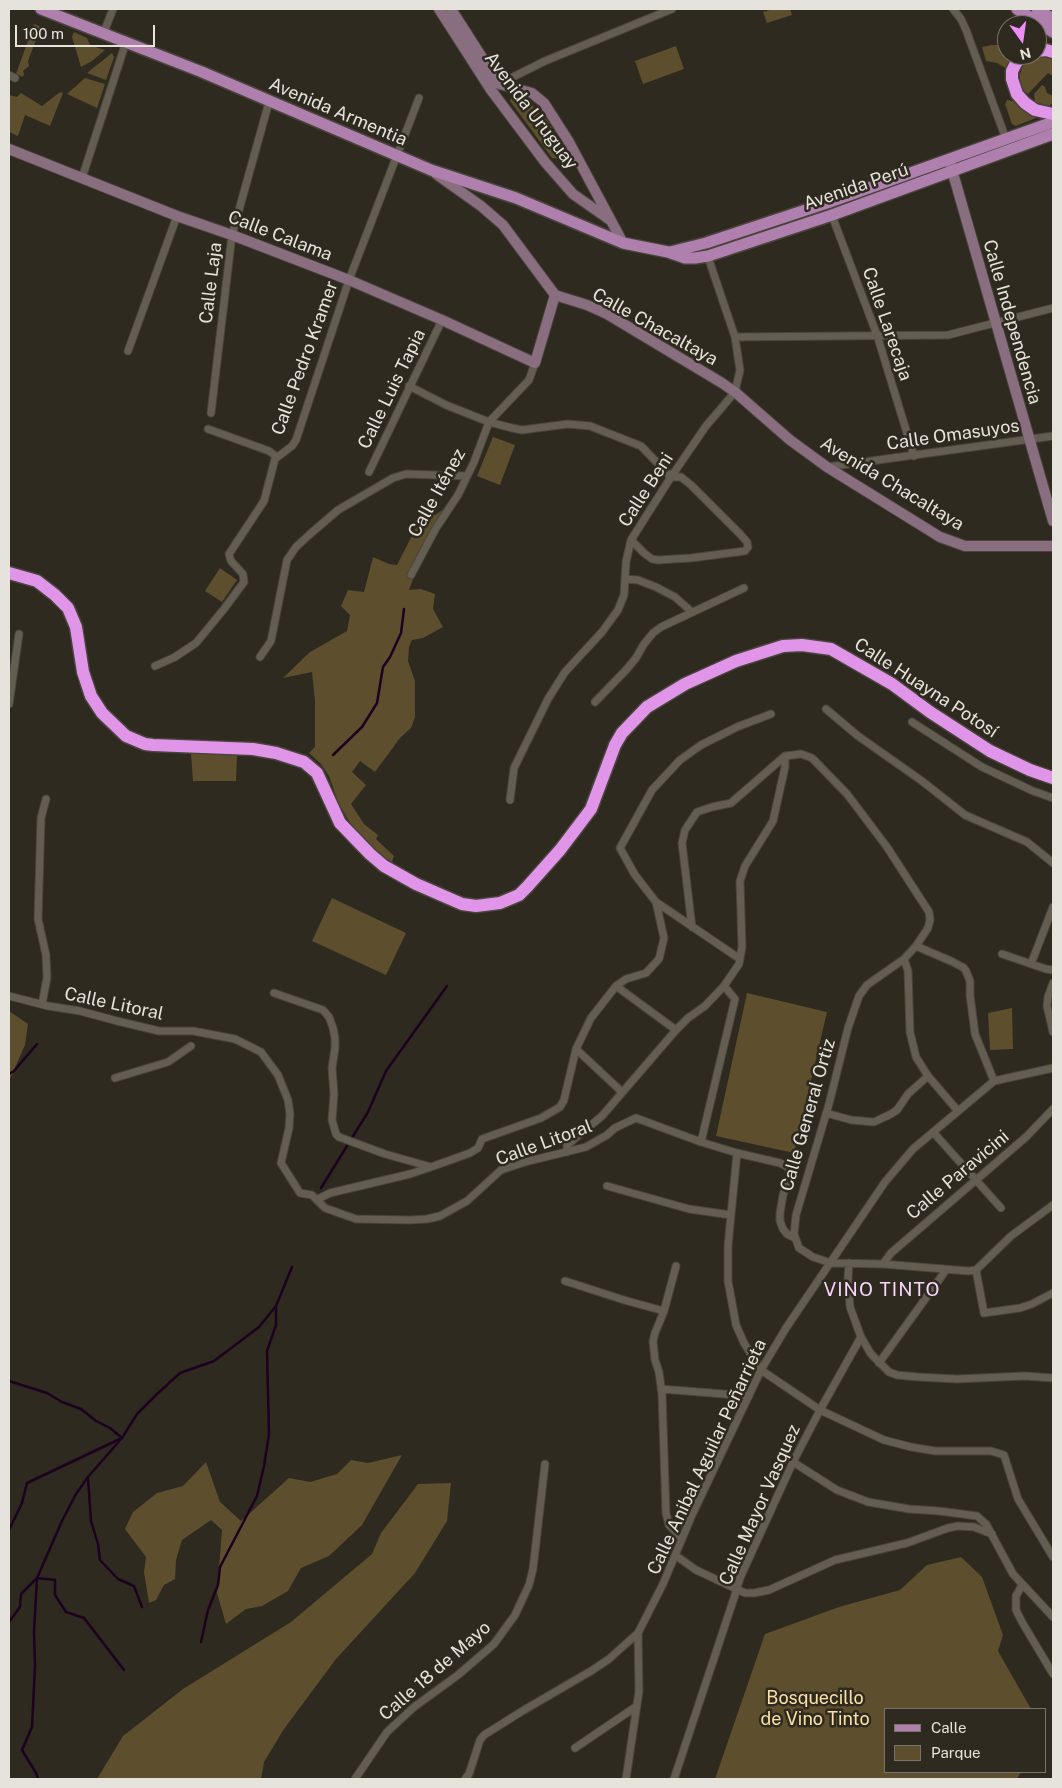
<!DOCTYPE html>
<meta charset="utf-8">
<style>
body{margin:0}
#map{position:relative;width:1062px;height:1788px;overflow:hidden;background:#2e2a1f;font-family:"Public Sans",sans-serif}
canvas{display:block}
.frame{position:absolute;inset:0;border:10px solid #e6e3dc;pointer-events:none}
.legend{position:absolute;left:884px;top:1708px;width:162px;height:65px;box-sizing:border-box;background:#2e2a1f;border:1px solid #78746b;margin:0;padding:6px 9px;list-style:none;font-size:15px;color:#e6e3dc}
.legend li{display:flex;align-items:center;gap:10px;height:25px}
.legend b{width:25px;border:1px solid #78746b}
.north{position:absolute;left:997px;top:15px;width:50px;height:50px;box-sizing:border-box;background:#2e2a1f;border:1px solid #78746b;border-radius:50%;rotate:166deg;font-size:14px;font-weight:700;line-height:20px;text-align:center;color:#e6e3dc}
.north::after{content:'';display:block;margin:auto;width:18px;height:22px;background:#ee8cf8;clip-path:polygon(50% 0,100% 100%,50% 72%,0 100%)}
.scale{position:absolute;left:15px;top:25px;width:140px;height:22px;box-sizing:border-box;border:2px solid #e6e3dc;border-top:0;padding-left:6px;font-size:15px;line-height:18px;white-space:nowrap;color:#e6e3dc;-webkit-text-stroke:4px #2e2a1f;paint-order:stroke}
</style>
<div id="map">
<canvas width="1062" height="1788"></canvas>
<div class="frame"></div>
<ul class="legend">
<li><b style="height:6px;background:#af7fad"></b>Calle</li>
<li><b style="height:14px;background:#5d4e2e"></b>Parque</li>
</ul>
<div class="north">N</div>
<div class="scale">100 m</div>
</div>
<script>
const ctx = document.querySelector('canvas').getContext('2d');
ctx.lineJoin = 'round';
function paint(path, color) {
  ctx.fillStyle = color;
  ctx.fill(path, 'evenodd');
}
function poly(rows) {
  const path = new Path2D();
  for (const r of rows) {
    path.moveTo(r[0], r[1]);
    for (let i = 2; i < r.length; i += 2) path.lineTo(r[i], r[i + 1]);
  }
  return path;
}
function stroke(path, color, width, dash) {
  ctx.strokeStyle = color;
  ctx.lineWidth = width;
  ctx.lineCap = dash ? 'butt' : 'round';
  ctx.setLineDash(dash || []);
  ctx.stroke(path);
}
function drawText(font, color, halo, rows, align = 'center') {
  ctx.font = font + ' "Public Sans",sans-serif';
  ctx.lineWidth = 5;
  ctx.setLineDash([]);
  ctx.textBaseline = 'middle';
  ctx.strokeStyle = halo;
  ctx.fillStyle = color;
  for (const [text, x, y, turn = 0] of rows) {
    ctx.save();
    ctx.translate(x, y);
    ctx.rotate((+turn || 0) * Math.PI / 180);
    ctx.textAlign = isNaN(turn) ? turn : align;
    if (halo) ctx.strokeText(text, 0, 0);
    ctx.fillText(text, 0, 0);
    ctx.restore();
  }
}
const green = poly([
 [773,9,790,9,792,15,767,23,763,12],
 [34,24,41,27,28,61,29,66,23,71,24,74,23,77,16,74],
 [74,32,87,38,90,45,105,50,92,61,81,67,72,37],
 [992,45,1007,45,1007,55,1014,55,1007,69,997,63,986,61,982,47],
 [676,46,684,69,643,84,635,61],
 [112,53,114,57,106,80,87,73],
 [1034,56,1053,57,1053,76,1048,73,1028,94,1024,91,1020,83,1020,74,1024,63],
 [85,78,105,84,97,108,67,94],
 [1042,85,1045,87,1047,93,1053,96,1053,103,1049,106,1035,102,1034,94],
 [60,92,63,93,50,126,25,115,18,136,9,132,9,95,17,97,21,93,42,106],
 [512,97,518,97,532,105,547,120,570,160,552,158,510,101],
 [1007,100,1013,101,1027,113,1036,117,1036,118,1016,126,1012,124,1005,104],
 [493,437,515,445,500,485,477,476],
 [454,502,425,547,409,590,421,589,435,594,433,609,443,627,423,638,412,640,409,647,408,661,415,681,415,717,411,728,400,738,375,772,360,761,352,772,366,785,351,804,364,824,378,835,376,839,394,856,392,862,371,849,356,833,339,804,329,776,321,764,309,753,315,747,315,701,312,672,283,678,310,652,347,631,350,615,341,606,348,590,364,592,373,557,389,564,397,565,424,512,435,515],
 [220,568,237,580,222,602,205,591],
 [191,754,237,754,236,781,193,781],
 [332,898,406,933,386,975,312,941],
 [747,993,827,1012,794,1153,716,1136],
 [1012,1008,1013,1049,990,1050,988,1013],
 [9,1011,28,1024,25,1045,9,1081],
 [402,1455,362,1525,329,1556,301,1568,288,1591,262,1606,246,1609,226,1624,217,1593,222,1530,211,1520,182,1540,176,1560,175,1579,164,1585,156,1600,149,1603,144,1572,146,1557,125,1529,133,1512,157,1493,183,1486,206,1462,220,1502,241,1521,289,1478,310,1482,337,1474,351,1460,368,1463],
 [451,1483,447,1521,415,1573,336,1659,284,1729,264,1762,261,1779,97,1779,123,1736,183,1689,291,1622,372,1554,381,1533,418,1484],
 [961,1557,982,1577,1003,1635,998,1651,1031,1709,886,1709,886,1772,1021,1772,1017,1779,715,1779,765,1634,839,1607,900,1590,927,1565]
]);
const stream = poly([
 [333,755,362,727,377,703,383,667,390,657,401,633,404,609],
 [9,1074,14,1071,37,1044],
 [321,1188,368,1112,386,1071,447,986],
 [9,1381,47,1393,62,1402,81,1409,96,1421,110,1428,122,1438,27,1483,22,1503,9,1530],
 [88,1478,91,1521,98,1544,100,1560,118,1579,134,1586,142,1607],
 [9,1622,20,1607,21,1594,37,1578,55,1580,55,1595,66,1612,84,1618,124,1670],
 [201,1642,208,1610,218,1585,220,1567,257,1496,264,1466,269,1434,267,1351,276,1325,276,1308],
 [38,1779,36,1773,22,1750,32,1727,35,1666,34,1632,37,1578,62,1521,76,1494,88,1477,122,1438,137,1414,156,1395,180,1373,214,1361,259,1327,276,1306,292,1267]
]);
const street = poly([
 [953,9,961,19,966,30,1006,139],
 [104,32,113,9],
 [9,75,15,78],
 [497,85,545,61,672,9],
 [82,178,126,42],
 [831,213,877,335,914,456],
 [735,337,948,335,1053,308],
 [128,351,177,216],
 [409,386,446,405,489,422,512,428,522,430,568,424,590,426,641,446,671,477,681,477,691,485,740,534,747,542,748,547,745,551,691,558,658,560,652,559,644,553,631,540],
 [211,413,232,235,269,102],
 [208,429,269,451,277,457],
 [827,467,1053,436],
 [369,472,442,320],
 [411,575,436,528,458,495,474,462,489,422,529,380,535,363],
 [625,579,638,580,656,587,675,597,692,612],
 [260,657,271,641,287,560,296,547,309,535,338,510,393,478,406,474,466,476],
 [155,666,175,657,196,643,224,609,244,582,243,574,231,561,229,554,264,501,275,459,292,446,296,440,349,280,419,98],
 [595,702,626,670,636,658,644,644,653,633,661,627,744,588],
 [9,704,19,634],
 [826,709,858,736,922,781,965,815,1027,842,1053,863],
 [912,722,982,767,1033,791,1053,798],
 [510,800,514,768,548,699,565,672,602,632,618,610,624,595,626,562,631,540,671,477,706,426,735,392,740,370,735,337,707,254],
 [692,927,682,843,685,830,697,812,712,807,731,803,785,756,801,754,812,758,847,794,887,847,929,912,930,920,928,928,916,946,904,959,867,985,859,996,848,1028,829,1104,796,1215,794,1234,799,1248,813,1257,831,1263,883,1264,968,1271,976,1270,1011,1236,1053,1205],
 [916,946,953,962,964,968,966,971,970,981,970,995,975,1034,994,1081],
 [1002,954,1046,969,1053,970],
 [740,959,656,902,635,875,620,848,652,790,680,760,701,745,737,727,771,714],
 [904,959,908,971,910,1032,916,1057,928,1076,958,1111],
 [1031,964,1053,907],
 [1053,983,1048,997,1047,1006,1053,1032],
 [616,986,676,1030],
 [274,993,323,1010,329,1017,333,1028,335,1038,335,1048,332,1068,334,1094,332,1120,336,1134,339,1137,385,1154,431,1167,470,1153,478,1148,482,1139,541,1118,560,1107,564,1100,576,1049,591,1018,616,986,626,979,646,973,659,959,664,938,656,902],
 [9,996,48,1006,80,1011,117,1021,159,1031,193,1031,235,1039,261,1052,278,1075,288,1100,290,1114,289,1128,281,1163,300,1193,312,1195,325,1208,356,1219,410,1220,427,1219,440,1216,467,1201,501,1170,525,1162,586,1147,607,1135,615,1128,636,1118,701,1142,737,1153,780,1163,788,1167,790,1175,783,1195,780,1213,780,1221,783,1229,787,1234,795,1238],
 [42,1004,47,978,46,955,38,919,41,818,46,799],
 [576,1049,622,1092],
 [115,1078,168,1062,191,1046],
 [826,1113,851,1120,874,1122,891,1114,897,1110,908,1094,928,1076],
 [933,1132,1001,1208],
 [701,1142,735,999,724,986],
 [567,1152,567,1145,602,1116,676,1030,688,1018,705,1006,724,986,739,964,742,947,740,881,745,866,773,821,785,767,785,756],
 [737,1153,728,1246,728,1281,736,1325,744,1343,761,1370,820,1410,884,1440,911,1447,935,1451,991,1451,1004,1455,1018,1499,1053,1557],
 [607,1186,689,1209,731,1215],
 [318,1199,330,1193,410,1174,431,1167],
 [849,1263,848,1278,850,1307,861,1337,871,1354,889,1372,897,1375,918,1377,957,1379,1025,1376,1053,1378],
 [883,1264,891,1253,1026,1137,1053,1109],
 [676,1266,664,1311,655,1333,653,1341,655,1360,659,1372,662,1394,666,1513,669,1525,681,1538],
 [976,1270,984,1313,1020,1308,1032,1304,1053,1293],
 [565,1281,624,1300,664,1311],
 [879,1363,946,1270],
 [661,1389,749,1396],
 [793,1462,837,1490,868,1502,909,1509,939,1511,977,1516,986,1524,1013,1574,1053,1617],
 [675,1555,696,1570,745,1593,754,1593,769,1590,835,1560,907,1543,948,1528,958,1526,974,1527,992,1534],
 [1022,1585,1016,1596,1016,1610,1022,1622,1053,1674],
 [575,1748,637,1706],
 [355,1779,387,1732,414,1707,458,1675,494,1644,515,1615,529,1585,533,1569,545,1464],
 [465,1779,469,1774,480,1740,484,1735,524,1710,591,1671,609,1659,638,1633,663,1584,692,1515,761,1370,786,1328,885,1182,913,1149,994,1081,1053,1068],
 [626,1779,639,1691,638,1633],
 [674,1779,734,1598,740,1578,793,1462,820,1410,861,1337]
]);
const secondary = poly([
 [439,9,491,90,545,162,573,194,610,220],
 [451,9,499,84,532,93,544,103,569,142,623,243],
 [9,149,177,216,232,235,349,280,442,320,535,363,555,295],
 [950,163,1053,521],
 [436,174,481,206,503,225,555,295,587,305,607,314,722,383,735,392,790,440,827,467,940,537,965,546,1053,546]
]);
const primary = poly([
 [41,9,202,72,431,170,516,198,623,243,668,252,685,258,695,258,708,256,832,215,1053,134],
 [1017,9,1053,32],
 [1037,9,1053,19],
 [670,252,706,243,827,203,1053,122]
]);
const highway = poly([
 [1037,51,1046,50,1053,52],
 [1023,55,1016,63,1012,71,1012,79,1017,94,1025,103,1035,110,1053,114],
 [9,573,37,581,55,595,68,608,76,627,83,672,91,696,102,713,126,736,145,744,153,745,253,749,276,753,304,762,317,773,340,823,370,854,384,866,416,884,462,904,476,906,500,903,519,895,527,887,560,850,591,809,615,745,622,733,647,707,685,684,736,661,783,646,802,645,831,649,892,684,930,712,990,751,1030,770,1053,778]
]);
const streetNames = [
 ["Avenida Uruguay",531,111,53],
 ["Avenida Armentia",338,112,23],
 ["Avenida Perú",856,187,-19],
 ["Calle Calama",280,236,21],
 ["Calle Laja",211,283,-83],
 ["Calle Independencia",1012,322,74],
 ["Calle Larecaja",887,324,71],
 ["Calle Chacaltaya",655,327,29],
 ["Calle Pedro Kramer",305,358,-70],
 ["Calle Luis Tapia",392,389,-64],
 ["Calle Omasuyos",953,435,-8],
 ["Avenida Chacaltaya",892,484,31],
 ["Calle Beni",646,490,-57],
 ["Calle Iténez",437,493,-61],
 ["Calle Huayna Potosí",926,688,33],
 ["Calle Litoral",114,1004,12],
 ["Calle General Ortiz",808,1115,-74],
 ["Calle Litoral",544,1143,-20],
 ["Calle Paravicini",958,1175,-40],
 ["Calle Anibal Aguilar Peñarrieta",707,1457,-65],
 ["Calle Mayor Vasquez",760,1505,-66],
 ["Calle 18 de Mayo",435,1671,-41]
];
const parkNames = [
 ["Bosquecillo",815,1698],
 ["de Vino Tinto",815,1719]
];
const neighbourhoodNames = [
 ["VINO TINTO",882,1290]
];
paint(green, '#5d4e2e');
stroke(stream, '#1d0220', 2.5);
stroke(street, '#49443c', 9);
stroke(secondary, '#49443c', 12);
stroke(primary, '#49443c', 14);
stroke(highway, '#49443c', 15);
stroke(street, '#635d52', 7);
stroke(secondary, '#896e7f', 10);
stroke(primary, '#af7fad', 11);
stroke(highway, '#e195e9', 12);
drawText('18px', '#e6e3dc', '#2e2a1f', streetNames);
drawText('18px', '#fce1a7', '#2e2a1f', parkNames);
ctx.letterSpacing = '1px';
drawText('19px', '#f8d7fb', '#2e2a1f', neighbourhoodNames);
ctx.letterSpacing = '0px';
</script>
